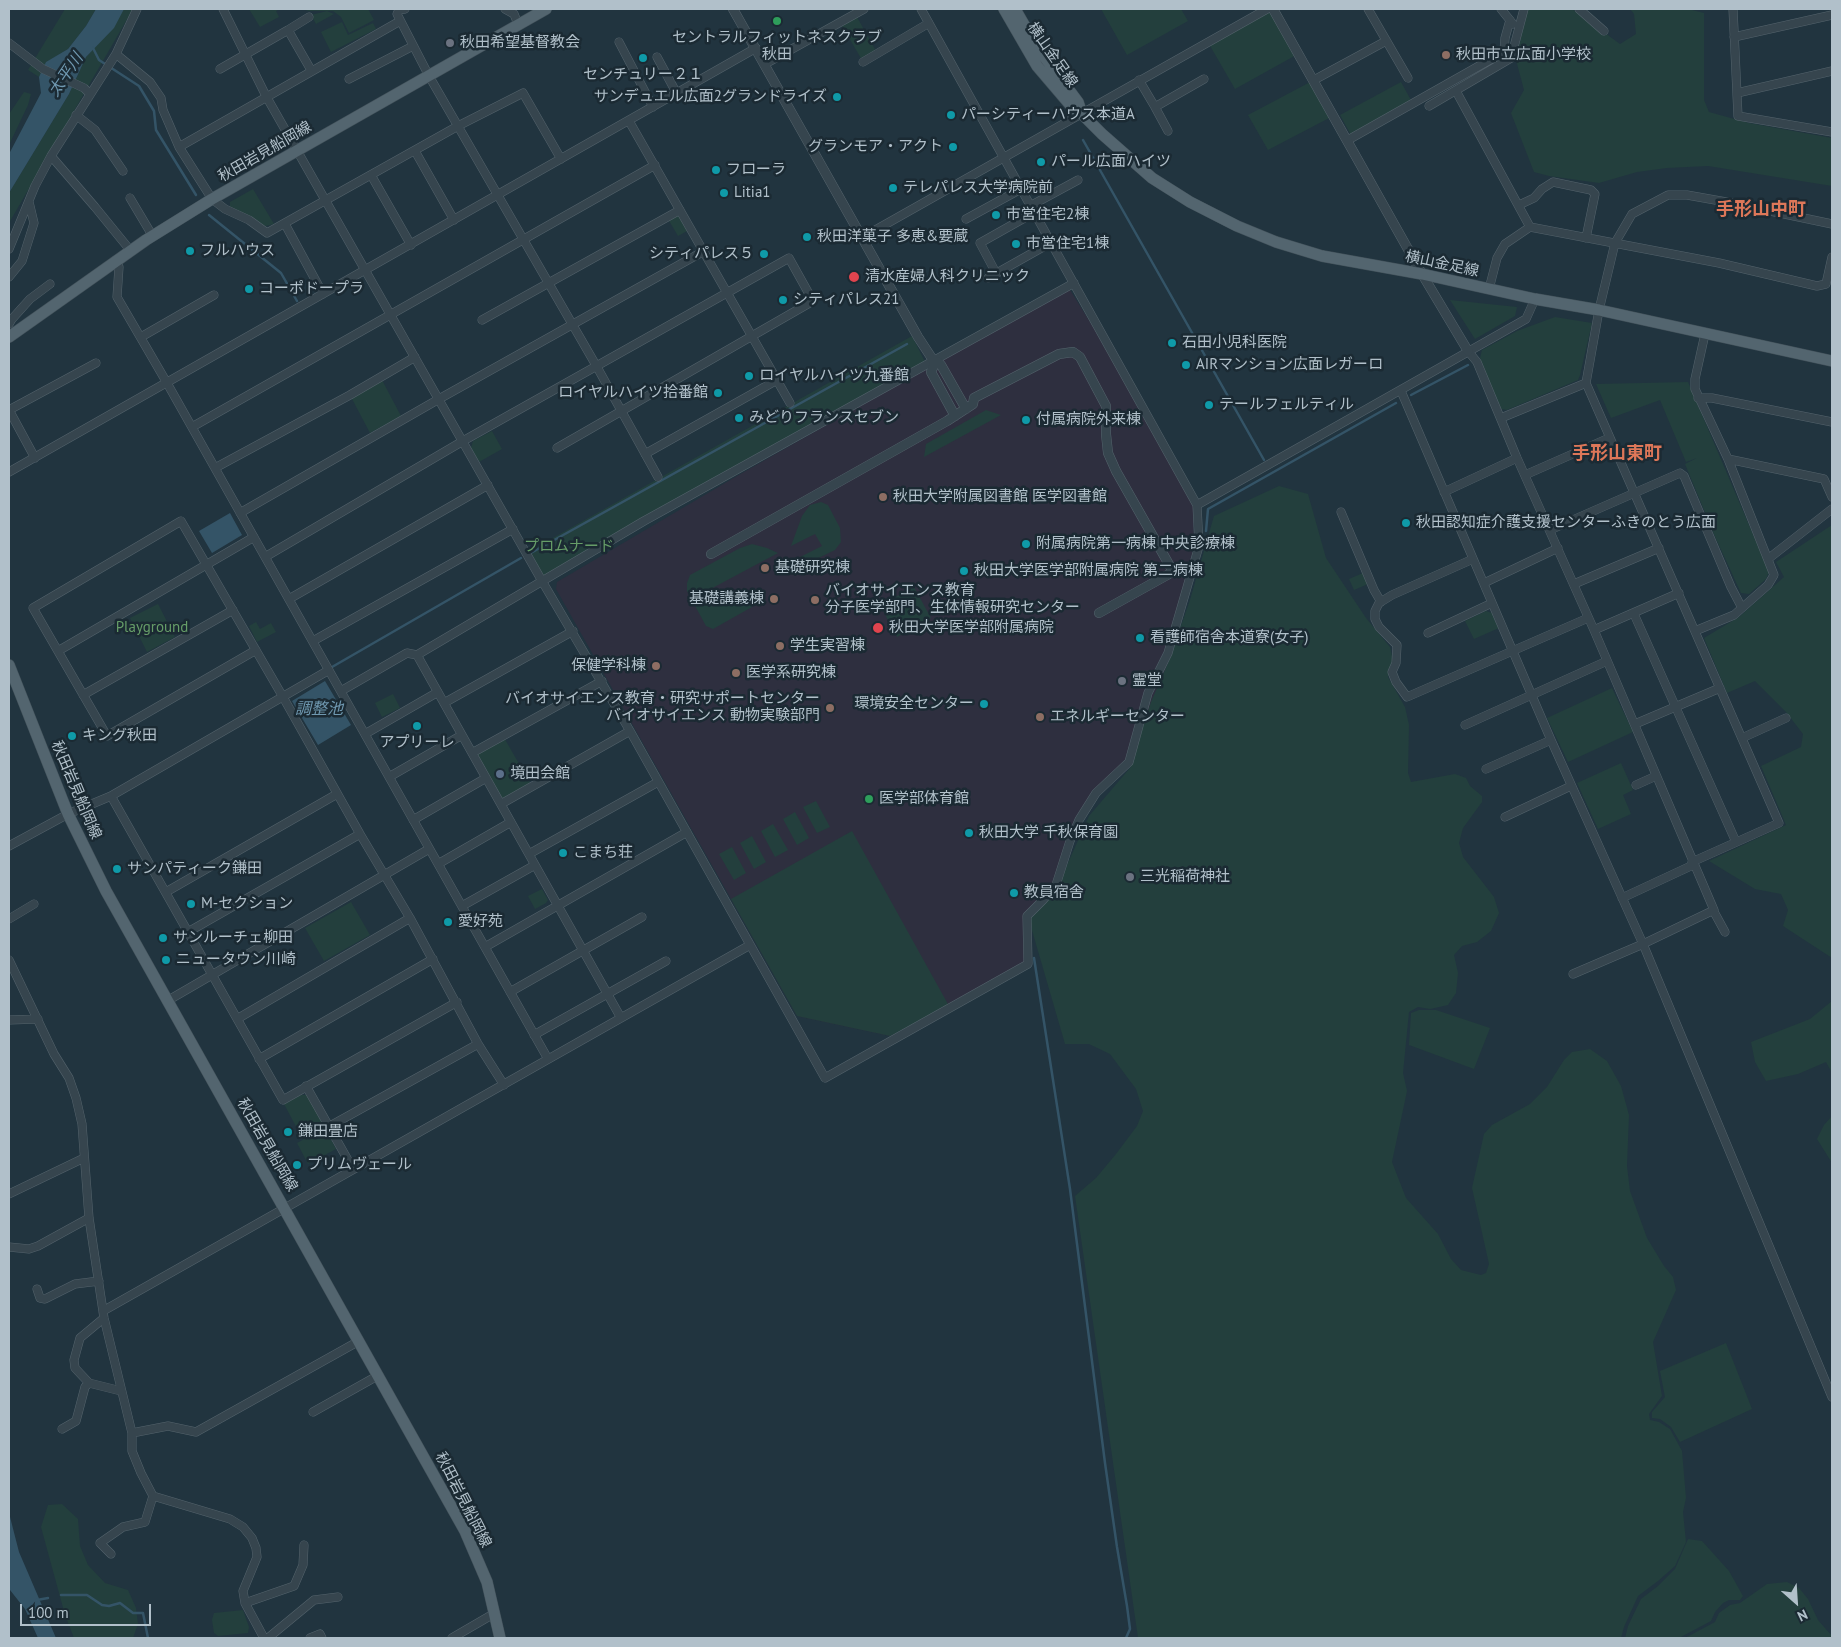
<!DOCTYPE html>
<meta charset="utf-8">
<style>
body{margin:0}
#map{position:relative;width:1841px;height:1647px;overflow:hidden;background:#21343f;font-family:"PT Sans",sans-serif}
canvas{display:block}
.frame{position:absolute;inset:0;border:10px solid #b1c0ca;pointer-events:none}
.north{position:absolute;left:1771px;top:1577px;width:50px;height:50px;-webkit-text-stroke:4px #1b2a33;paint-order:stroke;rotate:154deg;font-size:14px;font-weight:700;line-height:20px;text-align:center;color:#b1c0ca}
.north::after{content:'';display:block;margin:auto;width:18px;height:22px;background:#b1c0ca;clip-path:polygon(50% 0,100% 100%,50% 72%,0 100%)}
.scale{position:absolute;left:20px;top:1604px;width:131px;height:22px;box-sizing:border-box;border:2px solid #b1c0ca;border-top:0;padding-left:6px;font-size:15px;line-height:18px;white-space:nowrap;color:#b1c0ca;-webkit-text-stroke:4px #1b2a33;paint-order:stroke}
</style>
<div id="map">
<canvas width="1841" height="1647"></canvas>
<div class="frame"></div>
<div class="north">N</div>
<div class="scale">100 m</div>
</div>
<script>
const ctx = document.querySelector('canvas').getContext('2d');
ctx.lineJoin = 'round';
function paint(path, color) {
  ctx.fillStyle = color;
  ctx.fill(path, 'evenodd');
}
function poly(rows) {
  const path = new Path2D();
  for (const r of rows) {
    path.moveTo(r[0], r[1]);
    for (let i = 2; i < r.length; i += 2) path.lineTo(r[i], r[i + 1]);
  }
  return path;
}
function stroke(path, color, width, dash) {
  ctx.strokeStyle = color;
  ctx.lineWidth = width;
  ctx.lineCap = dash ? 'butt' : 'round';
  ctx.setLineDash(dash || []);
  ctx.stroke(path);
}
function drawText(font, color, halo, rows, align = 'center') {
  ctx.font = font + ' "PT Sans","Noto Sans JP",sans-serif';
  ctx.lineWidth = 5;
  ctx.setLineDash([]);
  ctx.textBaseline = 'middle';
  ctx.strokeStyle = halo;
  ctx.fillStyle = color;
  for (const [text, x, y, turn = 0] of rows) {
    ctx.save();
    ctx.translate(x, y);
    ctx.rotate((+turn || 0) * Math.PI / 180);
    ctx.textAlign = isNaN(turn) ? turn : align;
    if (halo) ctx.strokeText(text, 0, 0);
    ctx.fillText(text, 0, 0);
    ctx.restore();
  }
}
const medical = poly([
 [1065,289,1070,290,1092,325,1193,506,1194,542,1186,594,1168,663,1129,762,1103,787,1084,813,1056,885,1027,916,1028,964,890,1036,797,1016,556,589,557,582,737,476]
]);
const green = poly([
 [65,9,96,9,86,26,68,49,47,62,39,77,28,70],
 [123,9,133,9,9,223,9,193,69,94,86,57,112,29],
 [249,9,280,9,276,11,279,17,260,27],
 [302,9,368,9,374,20,349,33,341,17,333,11,309,11],
 [1101,9,1181,9,1188,21,1127,55],
 [1273,9,1298,54,1235,89,1209,44],
 [1527,9,1572,9,1620,44,1636,34,1634,14,1630,9,1688,9,1704,13,1704,100,1709,112,1749,123,1832,138,1832,186,1708,166,1667,168,1637,172,1599,183,1549,176,1534,172,1511,113,1524,90,1516,60],
 [327,11,334,14,316,24,311,15],
 [857,17,876,51,862,60,842,26],
 [342,22,348,35,373,23,376,29,331,52,321,32],
 [1314,80,1333,116,1268,150,1248,115],
 [1401,82,1412,102,1351,135,1340,115],
 [24,92,31,94,28,105,9,145,9,114],
 [253,189,274,224,266,226,261,225,252,217,230,208,230,202],
 [679,213,689,230,678,236,668,219],
 [1450,300,1517,307,1515,316,1475,339],
 [1555,317,1592,323,1580,375,1578,380,1507,410,1501,409,1480,358,1482,350,1517,331],
 [912,336,925,362,542,581,526,553],
 [382,380,401,416,370,433,351,397],
 [1688,382,1769,572,1766,579,1749,594,1741,593,1716,539,1685,464,1697,458,1686,462,1660,400,1611,418,1596,384],
 [986,410,1001,415,924,457,926,444],
 [492,431,502,449,479,462,471,448,473,441],
 [1279,486,1308,494,1326,558,1366,618,1390,647,1393,660,1388,677,1405,707,1409,725,1408,773,1411,782,1455,774,1466,778,1470,786,1482,796,1482,802,1463,828,1459,843,1463,857,1494,897,1499,913,1491,931,1477,942,1462,946,1454,955,1458,973,1456,993,1448,1005,1430,1009,1418,1007,1409,1012,1403,1073,1407,1091,1392,1162,1406,1198,1438,1234,1451,1259,1461,1270,1481,1275,1486,1273,1489,1264,1472,1188,1484,1134,1492,1125,1530,1104,1547,1087,1564,1060,1572,1052,1590,1049,1607,1061,1621,1086,1629,1115,1627,1166,1630,1191,1647,1238,1664,1266,1673,1277,1676,1290,1653,1342,1662,1396,1649,1414,1650,1420,1659,1422,1670,1429,1682,1451,1686,1498,1683,1512,1686,1542,1675,1566,1658,1581,1638,1596,1624,1627,1621,1638,1138,1638,1075,1196,1096,1178,1116,1154,1137,1126,1143,1111,1136,1089,1110,1054,1089,1044,1065,1044,1029,920,1063,874,1089,816,1130,768,1151,702,1168,663,1190,600,1214,516],
 [821,502,828,505,840,528,841,542,835,550,804,565,800,557,822,546,815,534,791,546,802,516,810,505],
 [1832,525,1832,958,1783,926,1788,910,1781,894,1755,889,1709,861,1786,825,1761,766,1801,747,1803,734,1786,712,1755,681,1727,693,1704,638,1739,617,1784,577,1776,562],
 [752,544,767,548,778,553,705,592,713,607,743,590,752,607,713,629,706,626,687,591,687,583,690,575,740,548],
 [1363,573,1368,584,1354,590,1349,579],
 [914,587,931,618,897,637,880,605],
 [158,604,175,637,147,652,130,618],
 [1486,611,1492,613,1499,628,1474,639,1465,621],
 [256,622,260,629,271,623,276,632,257,642,249,626],
 [1612,688,1633,732,1568,762,1547,718],
 [393,694,400,708,382,717,375,703],
 [503,736,532,786,501,804,472,753],
 [1621,763,1633,790,1623,795,1631,814,1598,829,1577,783],
 [816,801,830,827,817,833,803,807],
 [795,812,809,838,797,845,783,819],
 [773,824,788,850,775,857,761,831],
 [852,831,949,1006,890,1036,797,1016,731,899],
 [752,836,766,862,754,869,740,843],
 [732,847,746,873,734,880,719,854],
 [542,889,548,900,546,903,535,909,528,896],
 [351,902,370,935,324,961,305,928],
 [1832,1001,1832,1073,1826,1062,1798,1074,1766,1081,1755,1062,1751,1042,1810,1019],
 [1419,1010,1436,1010,1490,1028,1474,1069,1409,1045,1411,1013],
 [301,1095,308,1095,323,1125,301,1136,284,1104],
 [1832,1116,1832,1163,1817,1139,1824,1125],
 [325,1128,336,1149,308,1164,297,1143],
 [1726,1343,1752,1409,1680,1442,1671,1427,1660,1419,1652,1418,1652,1412,1665,1397,1660,1371],
 [62,1504,78,1519,80,1546,88,1565,105,1583,128,1590,136,1608,138,1624,133,1638,74,1638,65,1615,41,1527,48,1505],
 [1688,1539,1702,1541,1729,1571,1743,1596,1740,1600,1729,1600,1723,1603,1715,1612,1711,1621,1679,1638,1625,1638,1628,1626,1641,1599,1658,1586,1675,1569],
 [1787,1582,1799,1588,1808,1599,1818,1620,1832,1636,1832,1638,1685,1638,1715,1622,1719,1613,1730,1605,1740,1603,1767,1584],
 [243,1610,249,1627,248,1633,218,1636,214,1633,212,1620,214,1613]
]);
const water = poly([
 [96,9,124,9,114,28,86,57,69,94,9,193,9,154,41,93,39,77,46,62,68,49,86,26],
 [230,513,242,535,212,553,199,531],
 [325,681,351,725,318,745,292,701],
 [9,1513,19,1552,56,1638,38,1638,25,1609,10,1590,9,1585]
]);
const stream = poly([
 [93,48,99,60,139,86,154,111,156,130,196,195],
 [1083,140,1264,460],
 [209,215,281,273,297,301],
 [1411,395,1468,365],
 [1206,531,1208,509,1396,403],
 [529,554,907,344],
 [332,667,521,558],
 [1034,958,1070,1189,1105,1463,1117,1547,1127,1606,1130,1629,1126,1638],
 [61,1595,87,1595,102,1605,109,1606,120,1603,133,1613,143,1613,148,1638],
 [37,1600,48,1598]
]);
const minor = poly([
 [223,9,266,96,542,581,630,731,825,1078,1028,964,1027,916,1043,900,1056,885,1070,841,1079,820,1096,793,1129,762,1148,693,1168,653,1199,546,1197,505,921,9],
 [405,9,399,10,397,14,429,76,597,367,658,477],
 [505,9,514,14,518,24],
 [1368,9,1408,78],
 [1501,9,1513,24],
 [1579,9,1604,31],
 [1733,9,1738,116,1832,132],
 [288,30,309,17],
 [1734,37,1832,15],
 [619,42,653,107],
 [9,43,43,69,84,88,90,94],
 [116,54,150,82,161,98,163,110,179,147,212,199,225,209,249,220,267,233,458,126,523,93,561,159],
 [657,57,677,94],
 [863,62,929,23],
 [765,64,864,9],
 [220,69,288,30,311,70],
 [349,79,413,46],
 [1139,80,1155,107,1204,79],
 [1314,80,1386,41],
 [1456,91,1530,227],
 [1737,93,1832,71],
 [1429,106,1511,58,1524,9],
 [1155,107,1168,131],
 [76,115,95,130,123,171],
 [629,121,790,403],
 [1348,140,1502,53,1504,51,1505,38,1510,20],
 [179,147,400,21],
 [415,151,454,220],
 [51,156,95,207,130,250],
 [371,175,411,245],
 [130,198,152,235],
 [1519,205,1534,198,1542,189,1553,182,1591,190,1595,194,1586,238],
 [1030,206,1078,180],
 [966,219,1021,189],
 [285,224,323,294],
 [863,237,1267,9],
 [9,249,35,186,51,156,116,54,137,9],
 [114,261,119,267,117,297,167,383,548,1059],
 [996,273,980,243,1035,212],
 [9,277,22,261,34,223,29,202],
 [988,278,1052,242],
 [1489,289,1497,258,1505,244,1530,227,1719,263,1817,286,1826,284,1832,257],
 [482,320,680,210],
 [9,324,12,319,30,299,50,284],
 [141,337,214,295],
 [1468,351,1477,362,1517,458,1594,630,1714,910,1643,944,1573,974],
 [1401,391,1551,740,1643,944,1832,1397],
 [1698,398,1712,398,1832,422],
 [1501,418,1586,383],
 [192,427,655,165],
 [645,454,777,380],
 [35,458,9,410,96,363],
 [1728,459,1824,479,1832,497],
 [215,468,350,395,415,357],
 [9,472,756,48],
 [1525,475,1609,438],
 [1444,492,1517,458],
 [1197,505,1526,319,1535,299],
 [1341,512,1374,590,1381,602],
 [240,513,439,399,704,251],
 [1550,530,1680,473,1684,476,1731,587,1742,608],
 [265,557,463,441,789,258,813,301,557,448],
 [1473,559,1392,595,1379,603,1375,611,1375,619,1379,627,1397,645,1396,663,1392,672,1396,682,1407,697,1588,618],
 [1768,559,1832,509],
 [1484,583,1558,548],
 [1574,584,1659,548],
 [289,599,488,485],
 [1634,614,1736,842],
 [1594,630,1679,593],
 [1695,631,1734,615,1768,585,1774,575,1728,459,1695,389,1695,379,1705,334],
 [1428,633,1492,603],
 [313,641,513,529],
 [256,650,107,736,33,608,181,521,283,697,360,834,410,918,478,1044,504,1085],
 [58,651,254,537],
 [341,691,407,653,417,655],
 [83,695,233,610],
 [444,703,573,631],
 [1635,724,1720,688],
 [1465,725,1607,661],
 [365,734,438,692],
 [1742,738,1786,718],
 [472,753,602,681],
 [1486,769,1551,740],
 [389,777,462,735],
 [1636,785,1656,776],
 [111,796,283,1100,457,1002],
 [501,804,630,731],
 [1505,817,1571,786],
 [413,820,486,778],
 [9,846,68,814,111,796,329,670],
 [529,854,658,782],
 [1692,862,1779,823,1586,383,1599,310,1615,243,1632,214,1668,195,1687,195,1732,203,1832,224],
 [438,864,511,822],
 [166,892,337,794],
 [1622,898,1693,865],
 [462,906,535,865],
 [1713,910,1725,932],
 [9,919,34,904],
 [188,932,360,834],
 [485,947,687,832],
 [9,960,54,1054,69,1078,76,1098,82,1124,89,1218,104,1318,132,1433,132,1451,141,1473,153,1496,230,1519,243,1527,252,1538,256,1548,257,1557,243,1591,245,1603,264,1638],
 [510,992,642,917],
 [167,1001,429,849],
 [621,1018,417,655,644,521,1074,283],
 [237,1019,410,918],
 [9,1020,38,1019],
 [534,1035,666,961],
 [259,1059,433,959],
 [306,1086,353,1169],
 [330,1126,478,1044],
 [9,1194,84,1158],
 [9,1247,29,1249,38,1246,89,1218],
 [37,1289,40,1298,45,1299,75,1284,99,1281],
 [103,1311,750,945],
 [104,1318,80,1338,74,1360,75,1368,89,1383,121,1391],
 [313,1412,379,1375],
 [62,1429,76,1421,85,1387,89,1383],
 [132,1433,168,1426,196,1432,359,1341],
 [111,1554,100,1543,123,1527,145,1522,153,1496],
 [245,1603,294,1586,303,1565,304,1545],
 [268,1638,314,1600,338,1597],
 [310,1638,320,1634,322,1638],
 [452,1638,495,1613]
]);
const tertiary = poly([
 [733,9,918,337,935,363,938,362,941,365,966,409],
 [1273,9,1422,274,1468,351],
 [935,363,931,372,955,416],
 [711,554,947,421,973,404,974,398,1059,354,1073,352,1080,357,1106,406,1106,434,1108,453,1116,471,1171,568,1178,569,1194,566],
 [1099,613,1178,569]
]);
const primary = poly([
 [1004,9,1037,66,1072,107,1082,114,1102,134,1152,178,1190,202,1237,226,1276,242,1322,256,1422,274,1535,299,1599,310,1832,361],
 [1015,9,1037,47,1078,102,1082,114],
 [9,337,146,240,212,199,546,9],
 [9,665,68,814,106,891,465,1531,487,1582,500,1638]
]);
const markers = [
 [777,21,5,"#2e9e5b"],
 [450,43,5,"#6b7280"],
 [1446,55,5,"#8d6e63"],
 [643,58,5,"#0f9aa8"],
 [837,97,5,"#0f9aa8"],
 [951,115,5,"#0f9aa8"],
 [953,147,5,"#0f9aa8"],
 [1041,162,5,"#0f9aa8"],
 [716,170,5,"#0f9aa8"],
 [893,188,5,"#0f9aa8"],
 [724,193,5,"#0f9aa8"],
 [996,215,5,"#0f9aa8"],
 [807,237,5,"#0f9aa8"],
 [1016,244,5,"#0f9aa8"],
 [190,251,5,"#0f9aa8"],
 [764,254,5,"#0f9aa8"],
 [854,277,6,"#e0444e"],
 [249,289,5,"#0f9aa8"],
 [783,300,5,"#0f9aa8"],
 [1172,343,5,"#0f9aa8"],
 [1186,365,5,"#0f9aa8"],
 [749,376,5,"#0f9aa8"],
 [718,393,5,"#0f9aa8"],
 [1209,405,5,"#0f9aa8"],
 [739,418,5,"#0f9aa8"],
 [1026,420,5,"#0f9aa8"],
 [883,497,5,"#8d6e63"],
 [1406,523,5,"#0f9aa8"],
 [1026,544,5,"#0f9aa8"],
 [765,568,5,"#8d6e63"],
 [964,571,5,"#0f9aa8"],
 [774,599,5,"#8d6e63"],
 [815,600,5,"#8d6e63"],
 [878,628,6,"#e0444e"],
 [1140,638,5,"#0f9aa8"],
 [780,646,5,"#8d6e63"],
 [656,666,5,"#8d6e63"],
 [736,673,5,"#8d6e63"],
 [1122,681,5,"#6b7280"],
 [984,704,5,"#0f9aa8"],
 [830,708,5,"#8d6e63"],
 [1040,717,5,"#8d6e63"],
 [417,726,5,"#0f9aa8"],
 [72,736,5,"#0f9aa8"],
 [500,774,5,"#5c6f8a"],
 [869,799,5,"#2e9e5b"],
 [969,833,5,"#0f9aa8"],
 [563,853,5,"#0f9aa8"],
 [117,869,5,"#0f9aa8"],
 [1130,877,5,"#6b7280"],
 [1014,893,5,"#0f9aa8"],
 [191,904,5,"#0f9aa8"],
 [448,922,5,"#0f9aa8"],
 [163,938,5,"#0f9aa8"],
 [166,960,5,"#0f9aa8"],
 [288,1132,5,"#0f9aa8"],
 [297,1165,5,"#0f9aa8"]
];
const poiNames = [
 ["セントラルフィットネスクラブ",777,38,"center"],
 ["秋田",777,55,"center"],
 ["秋田希望基督教会",460,43],
 ["秋田市立広面小学校",1456,55],
 ["センチュリー２１",643,75,"center"],
 ["サンデュエル広面2グランドライズ",827,97,"right"],
 ["パーシティーハウス本道A",961,115],
 ["グランモア・アクト",943,147,"right"],
 ["パール広面ハイツ",1051,162],
 ["フローラ",726,170],
 ["テレパレス大学病院前",903,188],
 ["Litia1",734,193],
 ["市営住宅2棟",1006,215],
 ["秋田洋菓子 多恵&要蔵",817,237],
 ["市営住宅1棟",1026,244],
 ["フルハウス",200,251],
 ["シティパレス５",754,254,"right"],
 ["清水産婦人科クリニック",865,277],
 ["コーポドープラ",259,289],
 ["シティパレス21",793,300],
 ["石田小児科医院",1182,343],
 ["AIRマンション広面レガーロ",1196,365],
 ["ロイヤルハイツ九番館",759,376],
 ["ロイヤルハイツ拾番館",708,393,"right"],
 ["テールフェルティル",1219,405],
 ["みどりフランスセブン",749,418],
 ["付属病院外来棟",1036,420],
 ["秋田大学附属図書館 医学図書館",893,497],
 ["秋田認知症介護支援センターふきのとう広面",1416,523],
 ["附属病院第一病棟 中央診療棟",1036,544],
 ["基礎研究棟",775,568],
 ["秋田大学医学部附属病院 第二病棟",974,571],
 ["バイオサイエンス教育",825,591],
 ["分子医学部門、生体情報研究センター",825,608],
 ["基礎講義棟",764,599,"right"],
 ["秋田大学医学部附属病院",889,628],
 ["看護師宿舎本道寮(女子)",1150,638],
 ["学生実習棟",790,646],
 ["保健学科棟",646,666,"right"],
 ["医学系研究棟",746,673],
 ["霊堂",1132,681],
 ["バイオサイエンス教育・研究サポートセンター",820,699,"right"],
 ["バイオサイエンス 動物実験部門",820,716,"right"],
 ["環境安全センター",974,704,"right"],
 ["エネルギーセンター",1050,717],
 ["キング秋田",82,736],
 ["アプリーレ",417,743,"center"],
 ["境田会館",510,774],
 ["医学部体育館",879,799],
 ["秋田大学 千秋保育園",979,833],
 ["こまち荘",573,853],
 ["サンパティーク鎌田",127,869],
 ["三光稲荷神社",1140,877],
 ["教員宿舎",1024,893],
 ["M-セクション",201,904],
 ["愛好苑",458,922],
 ["サンルーチェ柳田",173,938],
 ["ニュータウン川崎",176,960],
 ["鎌田畳店",298,1132],
 ["プリムヴェール",307,1165]
];
const streetNames = [
 ["横山金足線",1052,55,55],
 ["秋田岩見船岡線",265,152,-30],
 ["横山金足線",1442,264,12],
 ["秋田岩見船岡線",76,790,67],
 ["秋田岩見船岡線",267,1145,60],
 ["秋田岩見船岡線",463,1500,63]
];
const parkNames = [
 ["プロムナード",569,547],
 ["Playground",152,628]
];
const waterNames = [
 ["太平川",66,75,-56],
 ["調整池",319,709]
];
const quarterNames = [
 ["手形山中町",1761,210],
 ["手形山東町",1617,454]
];
paint(medical, '#2e2f3f');
paint(green, '#233f3d');
paint(water, '#345467');
stroke(stream, '#345467', 2.5);
stroke(minor, '#54636c', 9);
stroke(tertiary, '#54636c', 10);
stroke(primary, '#42515a', 12);
stroke(minor, '#36454e', 8);
stroke(tertiary, '#36454e', 9);
stroke(primary, '#53656f', 11);
for (const [x, y, r, color] of markers) {
  const dot = new Path2D();
  dot.arc(x, y, r, 0, 2 * Math.PI);
  ctx.fillStyle = color;
  ctx.fill(dot);
  stroke(dot, '#1b2a33', 2);
}
drawText('15px', '#b1c0ca', '#1b2a33', poiNames, 'left');
drawText('15px', '#b1c0ca', '#1b2a33', streetNames);
drawText('15px', '#669d68', '#1b2a33', parkNames);
drawText('italic 16px', '#6f98b0', '#1b2a33', waterNames);
drawText('bold 18px', '#dd7759', '#1b2a33', quarterNames);
</script>
